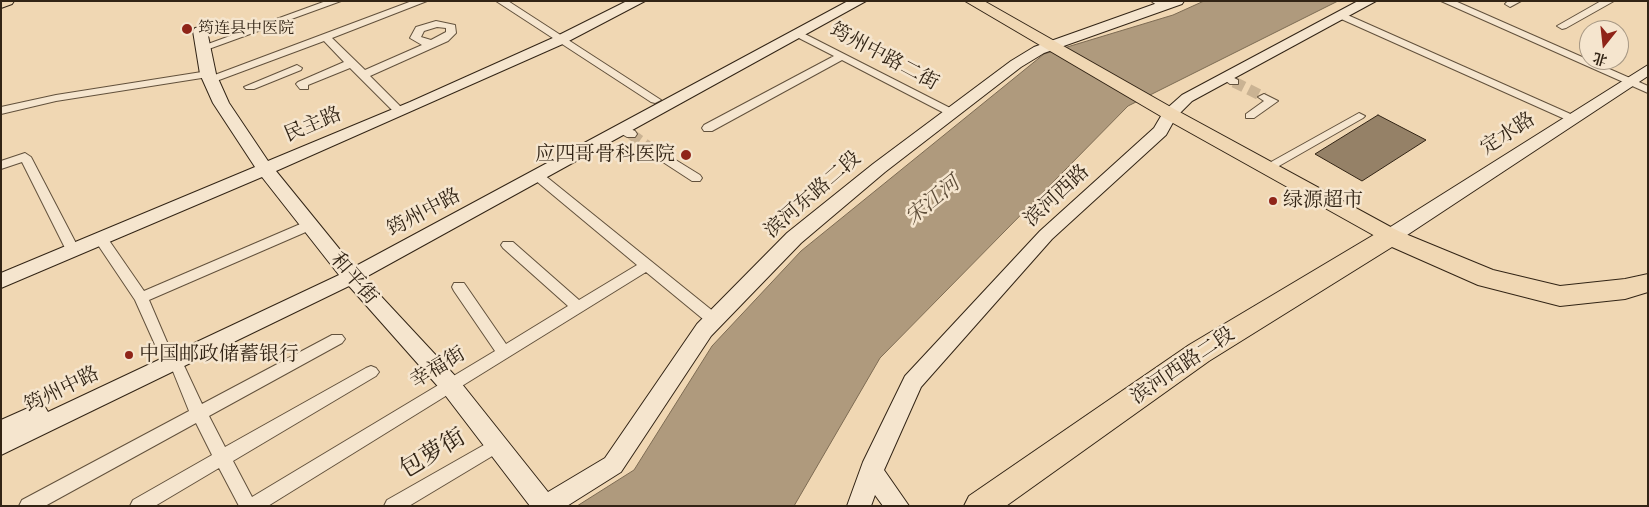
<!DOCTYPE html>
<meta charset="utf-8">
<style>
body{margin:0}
#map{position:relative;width:1649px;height:507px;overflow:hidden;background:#f0d7b3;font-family:"Old Standard TT","Noto Serif SC",serif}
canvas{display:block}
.frame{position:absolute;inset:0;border:2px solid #322415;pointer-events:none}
.north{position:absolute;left:1579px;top:20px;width:50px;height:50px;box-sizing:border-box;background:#f5e5ce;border:1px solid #a79884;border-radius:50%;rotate:196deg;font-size:14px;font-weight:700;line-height:20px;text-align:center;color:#322415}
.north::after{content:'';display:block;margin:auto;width:18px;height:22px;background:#8f2418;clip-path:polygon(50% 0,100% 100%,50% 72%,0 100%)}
</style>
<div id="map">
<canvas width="1649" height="507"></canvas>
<div class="frame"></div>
<div class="north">北</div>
</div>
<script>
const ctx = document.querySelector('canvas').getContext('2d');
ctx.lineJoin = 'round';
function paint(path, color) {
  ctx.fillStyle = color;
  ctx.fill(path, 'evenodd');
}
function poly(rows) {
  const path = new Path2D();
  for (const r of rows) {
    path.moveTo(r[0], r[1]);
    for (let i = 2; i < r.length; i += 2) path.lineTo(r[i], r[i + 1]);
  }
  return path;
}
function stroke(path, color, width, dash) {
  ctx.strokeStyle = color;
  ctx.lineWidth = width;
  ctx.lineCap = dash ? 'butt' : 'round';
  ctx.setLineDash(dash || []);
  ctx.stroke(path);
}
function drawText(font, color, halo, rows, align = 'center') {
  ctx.font = font + ' "Old Standard TT","Noto Serif SC",serif';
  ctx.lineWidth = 5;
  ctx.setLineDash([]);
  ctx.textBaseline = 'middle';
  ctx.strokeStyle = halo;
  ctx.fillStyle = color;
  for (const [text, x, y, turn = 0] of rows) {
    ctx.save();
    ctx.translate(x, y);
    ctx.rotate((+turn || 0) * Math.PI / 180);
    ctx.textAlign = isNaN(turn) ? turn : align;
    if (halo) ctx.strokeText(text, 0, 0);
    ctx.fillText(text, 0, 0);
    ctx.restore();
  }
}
const water = poly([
 [1204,1,1338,1,1128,106,880,358,794,506,577,506,634,470,712,346,801,251,1044,54,1173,15,1204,1]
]);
const building = poly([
 [1378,115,1426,140,1362,181,1315,154,1378,115]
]);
const streetTunnel = poly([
 [1234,82,1264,97],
 [631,134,653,150]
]);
const street = poly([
 [326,1,341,1,206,50,198,50,197,48,326,1],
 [412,1,427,1,332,38,365,70,422,45,410,38,416,27,436,21,455,25,456,33,448,41,370,76,404,110,404,114,396,114,350,68,308,85,308,89,300,89,296,84,298,82,344,62,324,41,211,83,205,80,208,77,56,101,1,114,1,107,56,95,208,71,212,72,212,76,412,1],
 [437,27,446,28,446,32,431,40,421,37,424,31,437,27],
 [496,1,508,1,661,100,655,103,651,102,496,1],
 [1151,1,1164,1,1170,6,1161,8,1151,1],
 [1441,1,1455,1,1648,86,1648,93,1441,1],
 [1508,1,1521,1,1510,7,1505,4,1508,1],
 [1601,1,1614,1,1566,28,1562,29,1557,26,1601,1],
 [1343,13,1575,116,1577,118,1571,122,1567,120,1339,18,1338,16,1343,13],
 [799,31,956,111,958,113,956,115,948,115,842,60,712,131,704,131,702,128,704,125,834,56,795,36,795,32,799,31],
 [297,65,302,68,301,70,254,89,246,89,244,87,297,65],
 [1227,74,1238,80,1238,84,1230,84,1223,79,1223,75,1227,74],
 [1264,94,1278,101,1254,118,1246,118,1246,114,1264,101,1258,97,1264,94],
 [1359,113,1365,116,1363,118,1272,170,1268,171,1262,167,1359,113],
 [624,126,635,131,637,134,635,137,627,137,620,133,618,130,620,127,624,126],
 [653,146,700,175,702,178,700,181,692,181,649,153,647,150,653,146],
 [25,153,31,157,80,251,78,254,68,254,22,162,1,169,1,161,25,153],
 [539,173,543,174,719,316,721,320,719,324,709,324,646,272,268,506,239,506,219,468,155,506,130,506,133,500,212,455,196,423,45,506,19,506,22,500,189,411,168,359,161,358,135,300,96,242,94,239,96,236,106,236,144,291,305,222,310,220,317,225,315,228,149,300,173,356,180,357,202,404,332,335,342,335,345,339,342,343,209,416,225,447,366,368,371,366,376,368,379,372,376,376,233,461,252,497,495,351,454,291,452,287,454,283,464,283,506,344,568,306,503,248,501,245,503,242,513,242,579,300,637,265,535,180,533,177,535,174,539,173],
 [498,437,504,439,506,444,504,449,409,506,384,506,387,500,498,437]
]);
const secondary = poly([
 [627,1,645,1,565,43,276,171,354,267,848,1,866,1,364,278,458,379,548,492,605,458,697,324,787,233,873,164,1011,61,1034,47,1163,1,1184,1,1182,4,1044,53,1021,67,885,172,801,243,711,336,621,472,567,506,530,506,442,391,349,286,1,455,1,420,37,404,45,407,48,412,339,275,262,177,1,288,1,273,255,167,213,103,200,74,193,31,195,28,200,27,207,31,216,74,229,103,268,161,410,102,555,37,627,1],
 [1358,1,1376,1,1192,101,1176,117,1166,135,1052,239,921,387,884,470,909,506,883,506,875,495,871,506,847,506,863,462,905,376,1040,231,1154,128,1164,111,1182,95,1358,1],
 [1648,65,1648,76,1398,241,1391,242,1384,241,1382,236,1384,231,1648,65]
]);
const primary = poly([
 [1,1,14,1,12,4,1,8,1,1],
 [965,1,984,1,1176,110,1398,231,1401,236,1398,241,1391,243,1384,241,1164,118,965,1]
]);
const highway = poly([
 [1391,228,1493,270,1560,286,1625,279,1648,274,1648,292,1625,299,1560,306,1478,285,1392,247,1209,361,1006,506,964,506,969,496,1189,345,1382,230,1391,228]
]);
const markers = [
 [187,29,6,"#8f2418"],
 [686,155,6,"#8f2418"],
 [1273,201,5,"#8f2418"],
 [129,355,5,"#8f2418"]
];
const farPoinames = [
 ["筠连县中医院",198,29]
];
const streetNames = [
 ["筠州中路二街",884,57,28],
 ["民主路",313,125,-23],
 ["定水路",1508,134,-33],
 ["滨河东路二段",813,195,-41],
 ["滨河西路",1057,196,-43],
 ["筠州中路",424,213,-28],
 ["和平街",354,279,49],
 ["滨河西路二段",1183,366,-34],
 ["幸福街",438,368,-31],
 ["筠州中路",62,390,-26]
];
const poiNames = [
 ["应四哥骨科医院",675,155,"right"],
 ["绿源超市",1283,201],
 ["中国邮政储蓄银行",139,355]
];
const waterNames = [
 ["宋江河",933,201,-39]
];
const nearStreetnames = [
 ["包萝街",433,454,-31]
];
paint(water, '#af9a7d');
stroke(water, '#7d6b53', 1);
paint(building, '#958167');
stroke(building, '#322415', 1);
stroke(streetTunnel, '#cab393', 11, [11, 5.5]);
stroke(street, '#62513c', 2);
stroke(secondary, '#322415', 2);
stroke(primary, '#322415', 2);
stroke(highway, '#322415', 2);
paint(street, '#f5e5ce');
paint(secondary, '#f5e5ce');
paint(primary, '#f0d7b3');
paint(highway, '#f0d7b3');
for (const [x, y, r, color] of markers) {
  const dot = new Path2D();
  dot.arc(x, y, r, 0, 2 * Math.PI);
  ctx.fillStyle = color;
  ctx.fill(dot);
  stroke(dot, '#f5e5ce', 2);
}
drawText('16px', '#322415', '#f5e5ce', farPoinames, 'left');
drawText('20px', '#322415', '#f5e5ce', streetNames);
drawText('20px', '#322415', '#f5e5ce', poiNames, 'left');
drawText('italic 21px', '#5e4d39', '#f5e5ce', waterNames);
drawText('24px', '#322415', '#f5e5ce', nearStreetnames);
</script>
